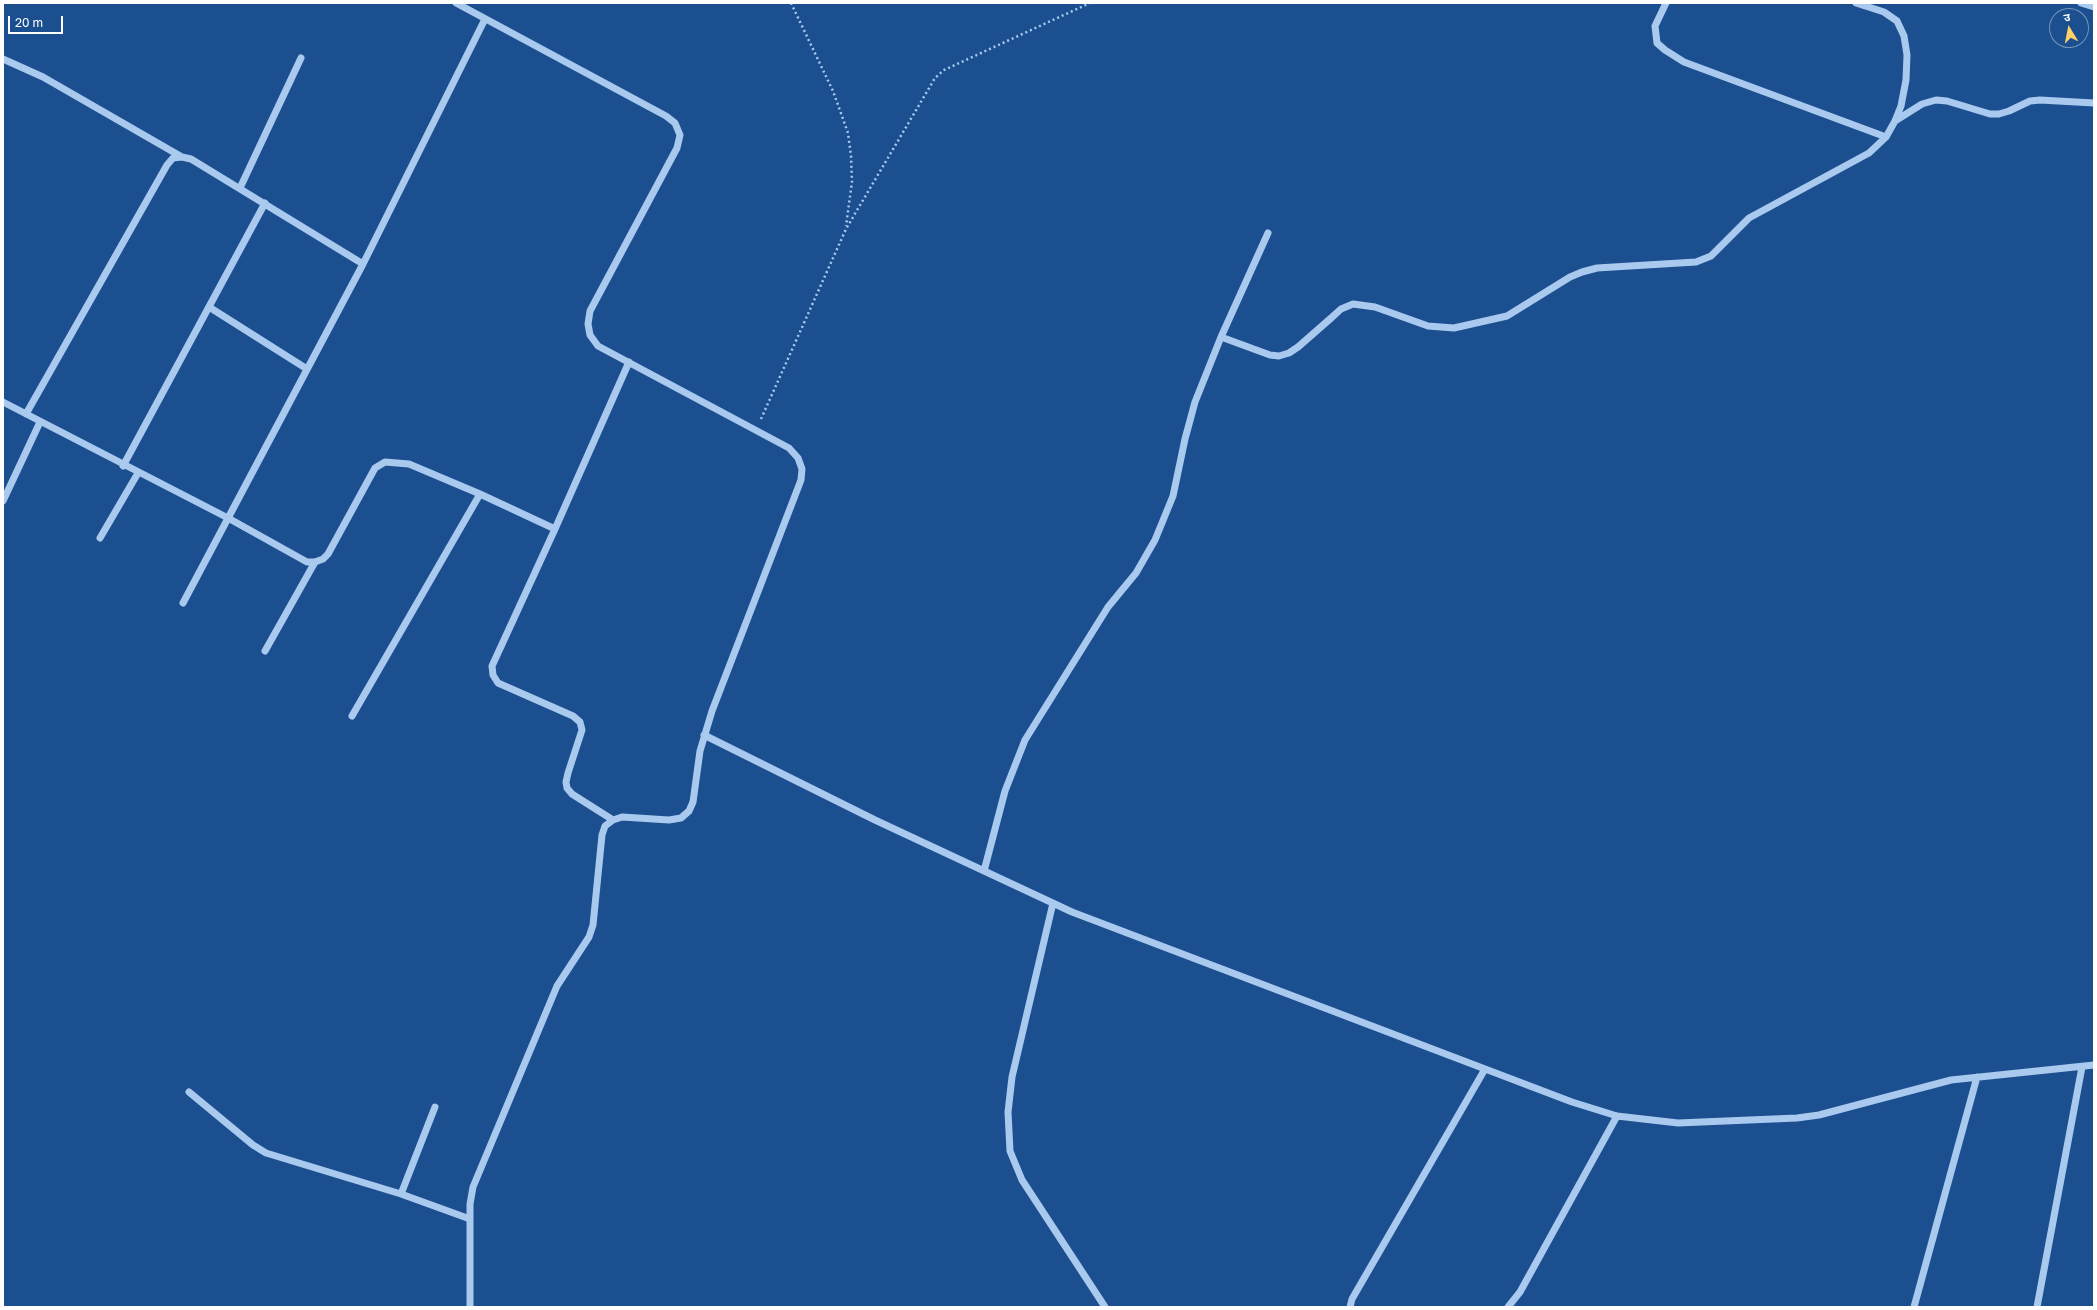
<!DOCTYPE html>
<meta charset="utf-8">
<style>
body{margin:0}
#map{position:relative;width:2097px;height:1310px;overflow:hidden;background:#1b4f8f;font-family:"Golos Text","Noto Sans Devanagari",sans-serif}
canvas{display:block}
.frame{position:absolute;inset:0;border:4px solid #fff;pointer-events:none}
.north{position:absolute;left:2049px;top:8px;width:40px;height:40px;box-sizing:border-box;background:#1b4f8f;border:1px solid #7695bc;border-radius:50%;rotate:350deg;font-size:11px;font-weight:700;line-height:16px;text-align:center;color:#fff}
.north::after{content:'';display:block;margin:auto;width:14px;height:18px;background:#ffd166;clip-path:polygon(50% 0,100% 100%,50% 72%,0 100%)}
.scale{position:absolute;left:8px;top:16px;width:55px;height:18px;box-sizing:border-box;border:2px solid #fff;border-top:0;padding-left:5px;font-size:12px;line-height:14px;white-space:nowrap;color:#fff;-webkit-text-stroke:3px #1b4f8f;paint-order:stroke}
</style>
<div id="map">
<canvas width="2097" height="1310"></canvas>
<div class="frame"></div>
<div class="north">उ</div>
<div class="scale">20 m</div>
</div>
<script>
const ctx = document.querySelector('canvas').getContext('2d');
ctx.lineJoin = 'round';
function poly(rows) {
  const path = new Path2D();
  for (const r of rows) {
    path.moveTo(r[0], r[1]);
    for (let i = 2; i < r.length; i += 2) path.lineTo(r[i], r[i + 1]);
  }
  return path;
}
function stroke(path, color, width, dash) {
  ctx.strokeStyle = color;
  ctx.lineWidth = width;
  ctx.lineCap = dash ? 'butt' : 'round';
  ctx.setLineDash(dash || []);
  ctx.stroke(path);
}
const path = poly([
 [791,3,833,91,848,133,851,156,852,182,846,226],
 [761,419,846,229,935,78,944,70,1090,3]
]);
const minor = poly([
 [456,3,666,116,675,123,680,135,677,148,590,311,588,324,590,335,598,346,789,448,798,458,802,469,801,480,712,711,700,751,693,802,689,811,681,818,669,820,622,817,613,820,605,826,602,835,593,925,589,937,557,986,473,1187,470,1204,470,1307],
 [1666,3,1655,26,1657,43,1665,50,1684,62,1886,137],
 [2081,3,2094,7],
 [3,59,43,77,182,157],
 [1895,121,1922,104,1936,100,1947,101,1990,114,1999,114,2009,111,2030,101,2040,100,2094,103],
 [240,188,301,58],
 [209,307,307,369],
 [1221,337,1270,355,1279,356,1289,353,1298,347,1330,319,1341,309,1353,304,1375,307,1428,326,1454,328,1507,316,1570,277,1582,272,1597,268,1696,262,1711,256,1749,218,1869,153,1886,137,1895,121,1901,106,1906,80,1907,55,1904,36,1897,21,1884,12,1856,3],
 [3,402,228,518,307,562,315,562,323,559,328,554,375,468,385,462,409,464,480,494,555,529],
 [26,414,167,165,173,158,182,157,191,159,363,264],
 [123,466,265,203],
 [3,501,40,422],
 [100,538,138,473],
 [183,603,363,264,485,19],
 [265,651,315,562],
 [352,716,480,494],
 [704,735,875,820,1072,912,1572,1102,1617,1116,1678,1123,1797,1118,1819,1115,1951,1080,2094,1065],
 [613,820,572,794,567,788,566,782,568,773,582,730,580,722,573,716,498,683,493,675,492,666,555,529,629,362],
 [984,871,1005,791,1025,740,1108,607,1136,573,1155,540,1173,496,1185,439,1195,402,1221,337,1268,233],
 [1053,903,1012,1077,1008,1112,1010,1151,1022,1180,1105,1307],
 [189,1092,253,1145,266,1153,401,1194,470,1219],
 [401,1194,435,1107],
 [1350,1307,1352,1299,1485,1069],
 [1508,1307,1520,1292,1617,1116],
 [1914,1307,1977,1077],
 [2037,1307,2082,1067]
]);
stroke(path, '#a9c9ee', 2.5, [2, 3]);
stroke(minor, '#a9c9ee', 7);
</script>
